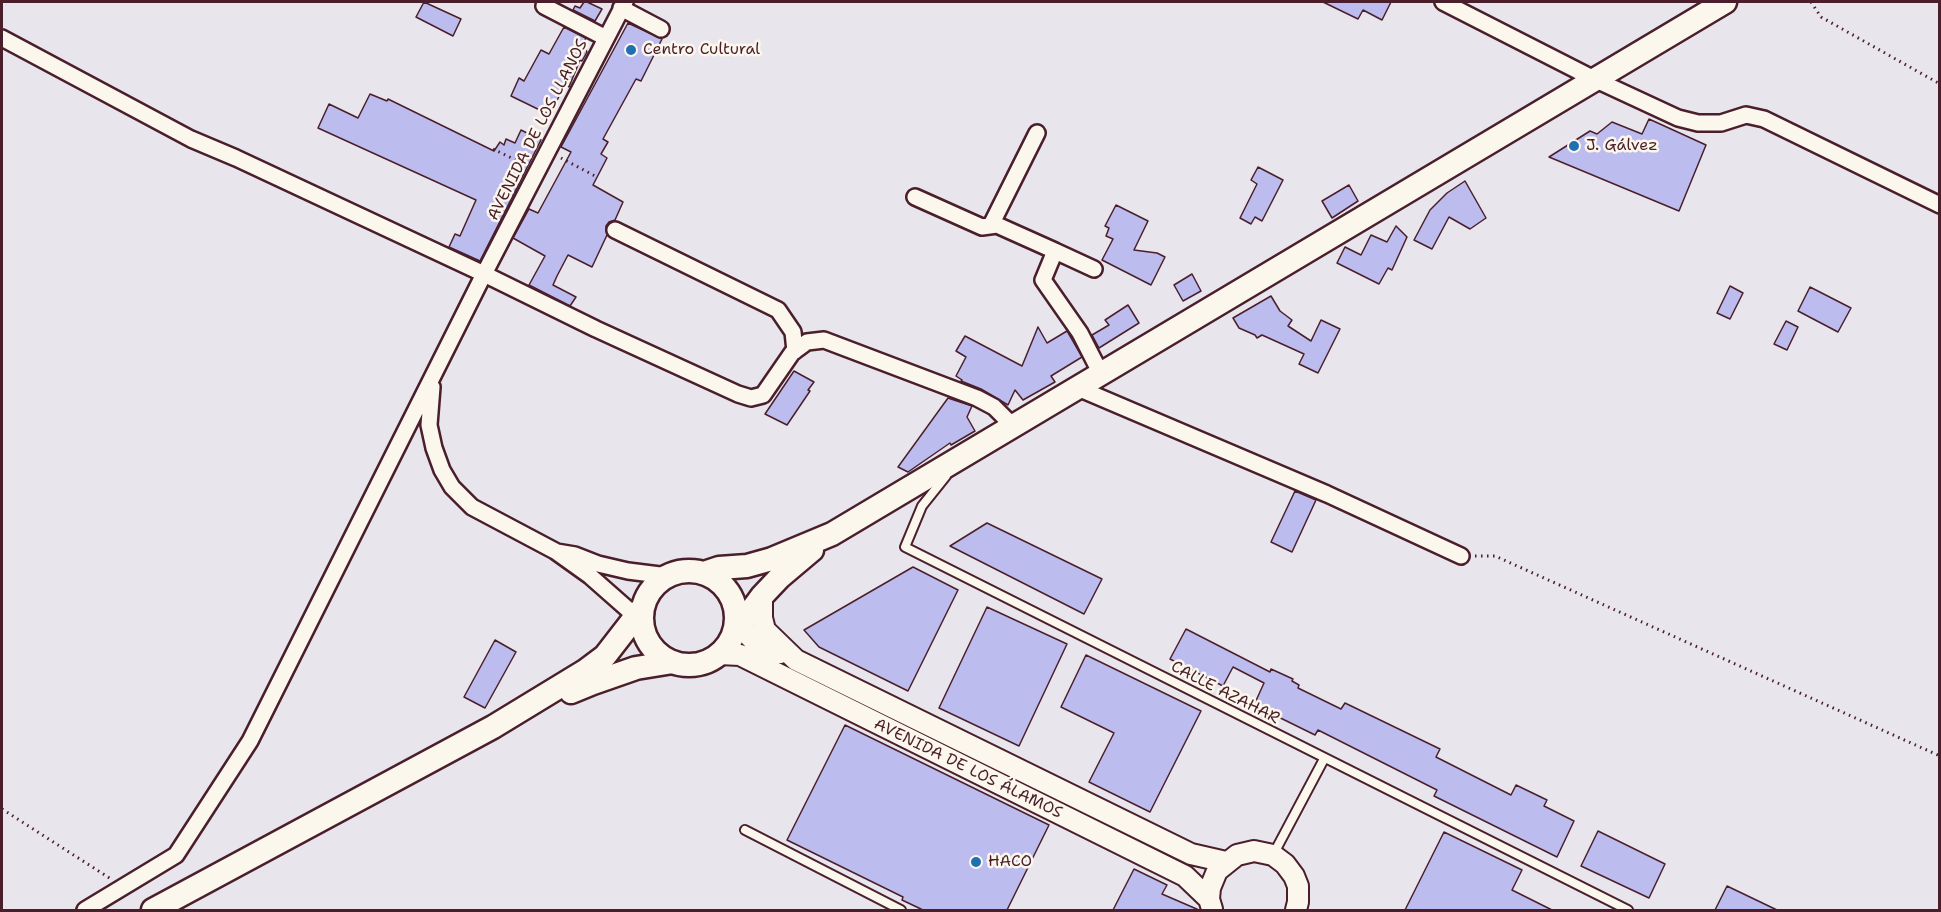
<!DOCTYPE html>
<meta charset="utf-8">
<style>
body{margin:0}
#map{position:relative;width:1941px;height:912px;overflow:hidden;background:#e8e5ed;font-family:"Shantell Sans",sans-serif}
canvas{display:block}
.frame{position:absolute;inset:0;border:3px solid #4a1f2b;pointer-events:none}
</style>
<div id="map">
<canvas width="1941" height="912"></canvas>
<div class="frame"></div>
</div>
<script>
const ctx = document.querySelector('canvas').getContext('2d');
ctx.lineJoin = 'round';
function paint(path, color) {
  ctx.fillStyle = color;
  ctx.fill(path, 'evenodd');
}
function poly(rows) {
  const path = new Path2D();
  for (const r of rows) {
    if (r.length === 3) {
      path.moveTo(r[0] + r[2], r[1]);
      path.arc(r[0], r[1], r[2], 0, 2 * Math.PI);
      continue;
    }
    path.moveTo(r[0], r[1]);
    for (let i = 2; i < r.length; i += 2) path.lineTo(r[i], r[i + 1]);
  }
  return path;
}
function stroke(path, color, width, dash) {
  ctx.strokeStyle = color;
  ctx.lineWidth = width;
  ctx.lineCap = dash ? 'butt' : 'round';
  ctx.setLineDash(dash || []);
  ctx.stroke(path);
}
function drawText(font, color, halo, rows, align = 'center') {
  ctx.font = font + ' "Shantell Sans",sans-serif';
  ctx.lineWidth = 5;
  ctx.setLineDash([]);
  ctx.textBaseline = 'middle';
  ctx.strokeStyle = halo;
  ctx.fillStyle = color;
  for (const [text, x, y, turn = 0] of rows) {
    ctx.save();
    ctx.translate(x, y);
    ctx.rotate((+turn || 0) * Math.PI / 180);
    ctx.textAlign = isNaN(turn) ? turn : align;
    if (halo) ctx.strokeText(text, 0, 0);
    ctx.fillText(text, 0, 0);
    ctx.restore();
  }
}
const building = poly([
 [424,2,461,19,453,36,416,17,424,2],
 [584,2,587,2,602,9,595,21,573,10,575,6,580,8,584,2],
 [1323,2,1391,2,1382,20,1363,10,1358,19,1323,2],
 [628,23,662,39,641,81,636,79,603,139,608,142,601,154,607,158,593,185,623,202,615,220,609,222,606,226,607,235,592,267,568,255,557,276,553,285,576,297,570,306,529,285,545,256,513,238,529,209,538,213,571,152,561,147,628,23],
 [564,27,586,38,583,43,587,52,582,61,580,60,569,87,565,84,550,115,511,96,519,78,524,81,541,50,549,54,564,27],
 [370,94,387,101,388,99,494,151,500,142,504,145,506,139,515,143,521,130,541,140,480,261,449,247,455,234,460,236,476,200,318,128,329,104,358,118,370,94],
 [1649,119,1706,145,1679,211,1549,157,1590,131,1597,134,1612,122,1642,134,1649,119],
 [1258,167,1283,180,1262,221,1255,217,1251,224,1240,218,1257,184,1251,180,1258,167],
 [1465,181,1486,218,1470,229,1449,217,1432,249,1414,240,1430,210,1447,193,1465,181],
 [1349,185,1358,201,1332,218,1322,201,1349,185],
 [1116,205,1148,221,1134,250,1157,253,1165,257,1151,285,1102,260,1113,239,1106,236,1109,228,1105,226,1116,205],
 [1396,226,1407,237,1392,270,1388,268,1379,284,1337,263,1345,247,1361,255,1371,235,1387,242,1396,226],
 [1192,274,1201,291,1183,301,1174,285,1192,274],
 [1730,286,1743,293,1730,319,1717,313,1730,286],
 [1810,287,1851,308,1838,332,1798,311,1810,287],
 [1271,296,1280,311,1292,320,1288,326,1311,341,1321,320,1340,329,1318,373,1299,364,1304,354,1262,335,1257,338,1255,335,1239,328,1233,318,1271,296],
 [1128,305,1139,323,1099,348,1092,335,1109,325,1105,320,1128,305],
 [1786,321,1798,327,1787,350,1774,344,1786,321],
 [1038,327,1047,343,1067,331,1082,357,1051,376,1055,382,1023,400,1015,390,1008,405,981,389,961,381,962,380,956,376,966,357,956,351,965,336,1022,366,1038,327],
 [794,371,814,382,808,390,810,391,787,425,765,414,794,371],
 [948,398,972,406,967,417,975,431,951,445,950,443,908,472,898,467,948,398],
 [1295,491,1316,500,1292,552,1271,542,1295,491],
 [987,523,1102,579,1084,614,950,546,987,523],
 [913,567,958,590,908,691,819,647,804,630,913,567],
 [987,607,1067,644,1019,746,939,708,987,607],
 [1186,629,1270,672,1271,669,1293,679,1292,681,1299,685,1298,688,1341,709,1345,703,1440,749,1436,757,1511,795,1516,785,1547,800,1544,806,1574,821,1557,857,1434,796,1437,790,1318,730,1315,735,1254,705,1264,683,1233,667,1223,686,1170,659,1186,629],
 [495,640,516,652,485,708,464,697,495,640],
 [1086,655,1201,711,1150,812,1089,782,1114,733,1061,707,1086,655],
 [845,725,1049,825,1007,910,923,910,902,900,903,897,787,840,845,725],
 [1598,831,1665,864,1649,898,1581,866,1598,831],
 [1444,832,1522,870,1512,890,1552,910,1405,910,1444,832],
 [1134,869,1167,885,1162,894,1199,910,1113,910,1134,869],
 [1727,886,1777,910,1715,910,1727,886]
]);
const path = poly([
 [1811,2,1821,17,1940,84],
 [493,149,524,164],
 [561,158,597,177],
 [1475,556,1495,556,1940,756],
 [2,809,111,879]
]);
const service = poly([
 [946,476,922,506,905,547,1628,910],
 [745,830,901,910],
 [1273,855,1324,759]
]);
const minor = poly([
 [1443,2,1594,79,1678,118,1698,123,1721,123,1746,115,1764,119,1940,205],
 [544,6,606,38],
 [621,8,661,29],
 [2,38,191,139,236,158,484,274,596,329,738,394,751,398,763,395,792,353,807,342,824,340,977,398,994,407,1013,426],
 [915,197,982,227,997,225,1055,251,1043,280,1080,333,1101,374],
 [991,225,1037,133],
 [615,230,778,310,793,332,795,351],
 [1055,251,1094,269],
 [432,387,429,425,434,448,442,470,452,487,472,507,555,551,590,576,632,613,643,626],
 [1078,388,1327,494,1461,556],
 [557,552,575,555,598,564,628,571,668,576],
 [85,910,176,855,250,741,484,274,625,2]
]);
const tertiary = poly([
 [762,596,762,618,765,630,796,660,1191,854,1226,862],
 [736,622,752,639,780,653],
 [719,654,740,655,1185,876,1209,899],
 [1212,909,1209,899,1210,888,1217,871,1237,855,1254,851,1273,855,1285,864,1294,876,1298,886,1298,902,1296,910]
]);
const secondary = poly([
 [689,618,47],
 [704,573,719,568,747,566,772,559,832,534,1725,2],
 [734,634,762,596,780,577,812,550],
 [571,692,593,683,636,668,673,662],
 [153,910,493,727,585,671,605,656,643,607]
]);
const markers = [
 [631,50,6,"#1f6fb2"],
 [1574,146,6,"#1f6fb2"],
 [976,862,6,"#1f6fb2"]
];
const poiNames = [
 ["Centro Cultural",643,50],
 ["J. Gálvez",1586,146],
 ["HACO",988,862]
];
const streetNames = [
 ["AVENIDA DE LOS LLANOS",538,130,-63],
 ["CALLE AZAHAR",1225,693,27],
 ["AVENIDA DE LOS ÁLAMOS",968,769,26]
];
paint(building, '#bcbcee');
stroke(building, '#4a1f2b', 1.5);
stroke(service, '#4a1f2b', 12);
stroke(minor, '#4a1f2b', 20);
stroke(tertiary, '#4a1f2b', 24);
stroke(secondary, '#4a1f2b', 27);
stroke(path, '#4a1f2b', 3, [1.5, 4.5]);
stroke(service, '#fbf7ec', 8);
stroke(minor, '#fbf7ec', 15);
stroke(tertiary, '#fbf7ec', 20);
stroke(secondary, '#fbf7ec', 22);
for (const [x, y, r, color] of markers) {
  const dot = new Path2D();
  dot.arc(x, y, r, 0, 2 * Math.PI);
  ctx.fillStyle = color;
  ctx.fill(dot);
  stroke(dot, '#fbf7ec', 2);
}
drawText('16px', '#4a1f2b', '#fbf7ec', poiNames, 'left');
drawText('16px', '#4a1f2b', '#fbf7ec', streetNames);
</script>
